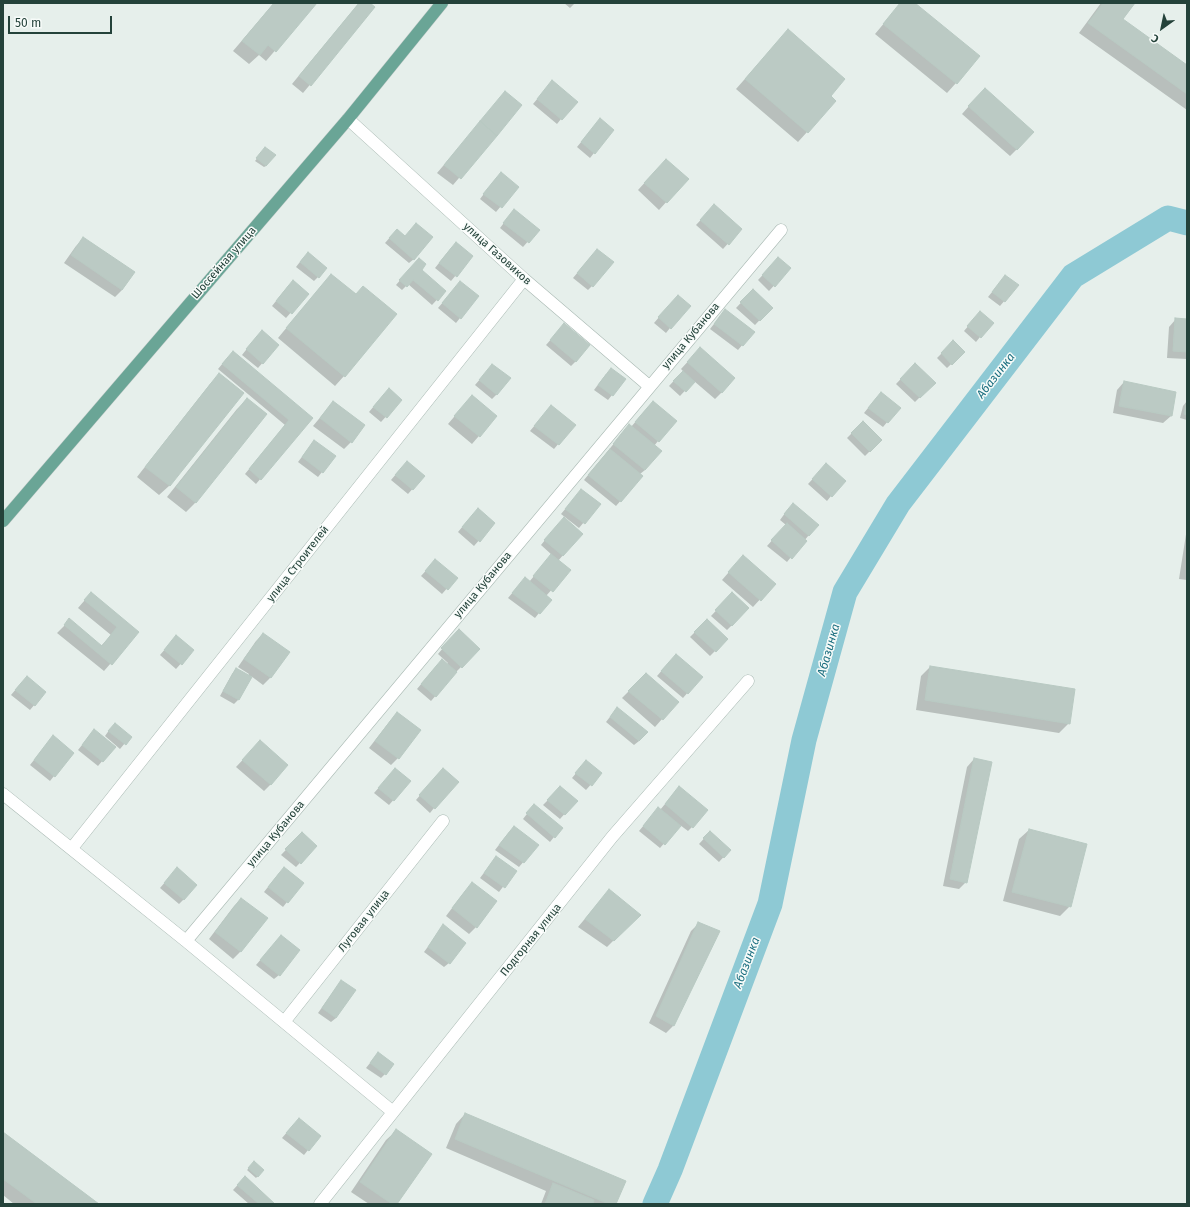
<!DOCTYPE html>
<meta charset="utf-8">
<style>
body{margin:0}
#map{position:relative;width:1190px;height:1207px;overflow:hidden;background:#e6efeb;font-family:"Fira Sans",sans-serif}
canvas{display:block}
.frame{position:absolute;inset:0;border:4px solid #24423a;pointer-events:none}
.north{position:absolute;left:1142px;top:8px;width:40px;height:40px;-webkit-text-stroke:3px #f7fbf9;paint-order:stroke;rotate:213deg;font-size:11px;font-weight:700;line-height:16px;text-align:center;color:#24423a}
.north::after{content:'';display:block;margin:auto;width:14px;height:18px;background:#24423a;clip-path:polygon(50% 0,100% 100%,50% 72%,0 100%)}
.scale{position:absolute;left:8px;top:16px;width:104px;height:18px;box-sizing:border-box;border:2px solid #24423a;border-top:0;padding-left:5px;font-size:12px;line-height:14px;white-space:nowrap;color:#24423a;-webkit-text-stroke:3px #f7fbf9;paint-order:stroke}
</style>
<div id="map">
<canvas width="1190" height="1207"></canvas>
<div class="frame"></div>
<div class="north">С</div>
<div class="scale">50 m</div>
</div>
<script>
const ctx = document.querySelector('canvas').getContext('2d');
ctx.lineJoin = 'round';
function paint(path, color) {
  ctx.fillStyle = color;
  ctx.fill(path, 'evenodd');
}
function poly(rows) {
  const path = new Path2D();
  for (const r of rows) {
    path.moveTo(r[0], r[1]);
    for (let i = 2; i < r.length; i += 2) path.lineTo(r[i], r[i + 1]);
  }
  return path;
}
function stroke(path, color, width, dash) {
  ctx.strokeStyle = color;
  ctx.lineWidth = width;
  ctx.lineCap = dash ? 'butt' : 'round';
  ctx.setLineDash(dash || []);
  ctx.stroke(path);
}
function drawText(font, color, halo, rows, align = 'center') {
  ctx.font = font + ' "Fira Sans",sans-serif';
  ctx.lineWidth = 3;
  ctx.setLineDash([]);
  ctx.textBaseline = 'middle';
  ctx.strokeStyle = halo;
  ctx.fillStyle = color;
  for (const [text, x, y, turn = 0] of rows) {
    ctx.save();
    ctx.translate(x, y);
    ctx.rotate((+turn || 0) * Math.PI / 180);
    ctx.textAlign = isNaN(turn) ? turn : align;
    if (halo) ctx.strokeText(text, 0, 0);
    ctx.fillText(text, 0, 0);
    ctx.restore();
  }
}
const shadow = poly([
 [274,3,316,3,266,61,259,55,249,64,233,51],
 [359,3,368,3,374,8,303,93,292,84],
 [564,3,575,3,570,8],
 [901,3,913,3,956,83,947,93,875,34],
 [1101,3,1134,3,1122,20,1187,67,1187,110,1079,33],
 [788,30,830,96,835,101,798,142,736,89],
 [548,86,561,119,557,124,533,104],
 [978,96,1017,149,1010,156,962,114],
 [521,105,453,185,437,173,478,125],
 [596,124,594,153,590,158,577,147],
 [264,150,266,166,264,167,255,161],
 [659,167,687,179,659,210,638,190],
 [496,178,517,187,496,212,480,199],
 [710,210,741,229,723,249,696,225],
 [510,215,538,230,523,247,500,228],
 [392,235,414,259,409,263,385,243],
 [83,239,133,273,122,290,115,297,64,263,76,246],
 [451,248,472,256,451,281,435,268],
 [593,254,592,286,588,290,573,278],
 [303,258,318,277,314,281,296,267],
 [774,263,790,268,769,291,758,280],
 [414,264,445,291,432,305,408,284,402,290,396,285],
 [332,275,344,376,335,386,278,338,322,285],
 [1001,281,1017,286,1000,306,988,297],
 [460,282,460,318,456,323,438,308],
 [288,286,307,294,286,318,272,306],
 [753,290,771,308,755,325,736,308],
 [673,301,670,328,666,333,654,323],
 [725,310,753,332,738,350,710,329],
 [976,317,980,337,976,342,964,331],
 [1176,319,1187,320,1187,359,1167,358,1169,327],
 [560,329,576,361,571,366,546,345],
 [257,336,278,345,258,368,242,355],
 [953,342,964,352,947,368,937,358],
 [693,356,722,392,715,399,694,381,680,396,669,386,683,371,681,369],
 [228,357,311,419,256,484,245,474,285,425,218,369],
 [915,364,934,383,915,402,896,384],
 [488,370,497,394,492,399,475,385],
 [606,374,624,380,608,400,594,390],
 [220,375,242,393,169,486,159,495,137,477,210,384],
 [1124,382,1171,416,1163,423,1113,413,1117,390],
 [384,394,401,400,381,422,369,412],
 [876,398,899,408,883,427,864,413],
 [247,399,266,414,195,503,186,512,167,497,237,409],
 [1187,401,1187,420,1180,418,1183,406],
 [333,402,351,442,344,449,313,426],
 [465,404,496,416,472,444,448,424],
 [551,406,574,425,554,449,530,431],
 [648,407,658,441,654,446,645,470,640,474,642,476,616,506,584,480,625,430,631,427],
 [863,422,881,440,865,456,847,438],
 [314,441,322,472,318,477,298,462],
 [402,467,424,476,408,494,391,480],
 [822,469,831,496,827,501,808,484],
 [577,495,599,504,579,528,561,514],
 [788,509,817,525,787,562,767,546,786,525,780,520],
 [473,514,494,523,474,546,458,532],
 [559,523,581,534,558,561,569,570,546,596,539,613,535,618,508,598,525,578,529,582,552,555,541,545],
 [1187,528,1187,580,1179,579],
 [736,564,774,584,753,607,722,580],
 [431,565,456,578,442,594,421,576],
 [91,593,138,632,104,671,57,633,70,620,101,646,111,635,78,608],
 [728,598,732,625,727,630,711,616],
 [707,620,727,639,710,656,690,637],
 [263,634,288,652,270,678,263,685,251,676,238,700,234,704,220,696,232,674,236,669,248,676,249,674,238,667,256,641],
 [454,635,479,649,456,672,431,701,417,689,437,665,447,665,448,663,438,654],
 [172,641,193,650,176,669,160,655],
 [671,660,701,677,683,698,657,676],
 [930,667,1069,723,1059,733,916,710,921,676],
 [646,674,677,702,655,727,622,698],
 [22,682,45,692,30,710,11,695],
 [397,713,398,758,391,765,369,748,390,721],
 [613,713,639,741,634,745,606,722],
 [110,729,130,737,120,749,105,736],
 [90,735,114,747,98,766,78,750],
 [49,741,54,776,50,781,30,765],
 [253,749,271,784,264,791,236,767],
 [974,759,966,882,959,889,943,886,967,767],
 [582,766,601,773,586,790,572,778],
 [391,774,410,781,389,805,374,793],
 [438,774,434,808,430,813,416,800],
 [560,788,576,801,560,819,543,805],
 [675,792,692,827,688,831,680,825,660,848,639,831,654,813,660,810],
 [530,810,554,837,550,842,523,819],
 [1029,830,1070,906,1060,916,1003,901,1019,839],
 [509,832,537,846,519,867,495,850],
 [710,832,730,850,719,862,699,844],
 [302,833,316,846,296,867,281,855],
 [496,857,515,871,499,892,480,878],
 [173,873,184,899,179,904,160,888],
 [279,873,287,902,283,907,264,892],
 [609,890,639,915,607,947,578,927],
 [465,891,496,901,476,927,469,934,446,916],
 [241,899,240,952,233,959,209,939,234,906],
 [698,924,718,931,673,1026,666,1033,649,1023,691,931],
 [444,925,449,963,444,967,424,952],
 [281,936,279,975,274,979,256,965],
 [341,981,336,1018,331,1022,318,1013],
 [378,1053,385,1074,381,1078,366,1068],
 [465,1114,615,1204,541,1204,546,1191,446,1148,456,1124],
 [294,1124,308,1150,304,1155,282,1138],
 [396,1131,396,1204,369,1204,351,1192,386,1140],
 [3,1134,97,1204,14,1204,3,1195],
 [254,1163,263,1170,256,1178,247,1170],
 [245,1177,274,1204,249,1204,233,1190]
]);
const river = poly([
 [655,1204,670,1170,770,904,804,740,845,592,898,504,1073,276,1168,218,1187,223]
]);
const building = poly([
 [274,3,317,3,276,52,268,45,260,55,242,41,274,3],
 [359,3,370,3,375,7,311,86,299,76,359,3],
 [900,3,915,3,980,56,957,84,883,24,900,3],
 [1103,3,1135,3,1123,19,1187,65,1187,94,1088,23,1103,3],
 [788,29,845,79,831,96,836,101,808,133,745,79,788,29],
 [552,80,578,102,562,120,537,99,552,80],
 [985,88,1034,132,1017,150,968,106,985,88],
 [505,91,522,105,497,136,480,121,505,91],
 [600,118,614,130,595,154,581,142,600,118],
 [480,121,497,136,461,179,444,165,480,121],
 [265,147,276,155,266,166,256,158,265,147],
 [666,159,689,179,667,203,644,183,666,159],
 [501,172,519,187,502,208,483,194,501,172],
 [714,204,742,229,729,245,700,220,714,204],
 [514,209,540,230,529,243,503,223,514,209],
 [416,223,433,237,414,260,389,238,397,229,405,236,416,223],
 [83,237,135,272,122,290,71,255,83,237],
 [456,242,473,256,457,277,439,263,456,242],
 [597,249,614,262,593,287,577,273,597,249],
 [308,252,327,268,319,278,300,262,308,252],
 [778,257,791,268,775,287,762,275,778,257],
 [419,258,426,264,422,270,446,291,438,301,413,280,407,287,399,280,419,258],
 [331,274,356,294,363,286,397,314,345,377,286,328,331,274],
 [1005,275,1019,285,1005,302,992,292,1005,275],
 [293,280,309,294,292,314,276,301,293,280],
 [460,281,479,296,461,319,442,303,460,281],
 [753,289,773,308,760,321,740,302,753,289],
 [678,295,691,306,671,329,658,317,678,295],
 [725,309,755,332,743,346,714,324,725,309],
 [980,311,994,323,981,338,967,326,980,311],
 [1175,318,1187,319,1187,352,1173,351,1175,318],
 [564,323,590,345,576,362,550,340,564,323],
 [262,330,279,345,263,364,246,349,262,330],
 [953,340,965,352,952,365,941,353,953,340],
 [700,347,735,378,722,393,687,362,700,347],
 [233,351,313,418,261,480,249,469,289,420,222,364,233,351],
 [915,363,936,383,920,398,900,379,915,363],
 [492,364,511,378,497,395,479,380,492,364],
 [611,368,626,379,613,396,598,385,611,368],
 [683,371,695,382,686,392,673,381,683,371],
 [219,373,244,393,170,486,145,467,219,373],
 [1124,381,1176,392,1172,416,1119,406,1124,381],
 [389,388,402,400,387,418,373,407,389,388],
 [881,392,901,408,888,423,868,408,881,392],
 [472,395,497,416,480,437,454,416,472,395],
 [247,398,267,414,196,503,176,487,247,398],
 [1187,400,1187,415,1184,414,1187,400],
 [333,401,365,425,352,443,320,418,333,401],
 [653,401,677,421,659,442,635,422,653,401],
 [551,405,576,425,559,445,534,426,551,405],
 [863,421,882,440,870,452,851,433,863,421],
 [629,424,662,451,645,470,613,444,629,424],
 [314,440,336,456,323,473,302,457,314,440],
 [610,449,643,476,621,502,588,475,610,449],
 [407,461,425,476,413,490,395,475,407,461],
 [826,463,846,481,832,497,812,479,826,463],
 [581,489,601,504,585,524,565,509,581,489],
 [793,503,819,525,809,536,784,514,793,503],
 [478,508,495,523,480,542,462,527,478,508],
 [564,517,583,534,563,556,544,540,564,517],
 [787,523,807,541,792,559,771,540,787,523],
 [551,554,571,570,553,592,533,576,551,554],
 [743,555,776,584,761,601,728,572,743,555],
 [435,559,458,578,448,590,425,571,435,559],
 [525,577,552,600,540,614,512,593,525,577],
 [91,592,139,632,112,665,64,625,69,618,102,646,117,627,84,600,91,592],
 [732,592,749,608,732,626,715,610,732,592],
 [707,619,728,639,716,652,694,632,707,619],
 [459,629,480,649,462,668,441,648,459,629],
 [263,633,290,652,271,678,244,659,263,633],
 [176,635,194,650,182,665,164,650,176,635],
 [676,654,703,677,688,694,661,671,676,654],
 [442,659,457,672,436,697,421,684,442,659],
 [930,666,1075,689,1070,724,925,700,930,666],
 [236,668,252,677,239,700,223,691,236,668],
 [646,673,679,702,663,720,628,691,646,673],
 [27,676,46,692,35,706,15,690,27,676],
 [617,707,648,732,639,741,610,717,617,707],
 [397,712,421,730,399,759,375,741,397,712],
 [115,723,132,737,126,745,108,731,115,723],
 [94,729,116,747,103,762,82,745,94,729],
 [53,735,74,753,55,777,34,760,53,735],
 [260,740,288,765,271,785,242,760,260,740],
 [974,758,992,762,967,883,950,879,974,758],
 [586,760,602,773,592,786,575,773,586,760],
 [395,768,411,781,394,801,378,788,395,768],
 [443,768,459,782,435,809,419,795,443,768],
 [560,786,578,801,565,815,547,800,560,786],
 [679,786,708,810,693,828,665,804,679,786],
 [534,804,563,828,555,838,526,813,534,804],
 [658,807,681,826,665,845,643,826,658,807],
 [514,826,539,845,524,863,499,845,514,826],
 [1029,829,1087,844,1071,907,1012,892,1029,829],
 [710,831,731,850,724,858,703,838,710,831],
 [302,832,317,846,301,864,285,849,302,832],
 [496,856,517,871,505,888,484,873,496,856],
 [177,867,197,885,184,900,164,883,177,867],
 [284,867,304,883,288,903,268,887,284,867],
 [472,882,497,901,477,928,452,908,472,882],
 [609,889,641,915,614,941,585,919,609,889],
 [241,898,268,918,241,952,215,932,241,898],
 [698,922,720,931,674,1026,656,1016,698,922],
 [443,924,466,943,450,964,428,947,443,924],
 [281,935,300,950,280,976,260,960,281,935],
 [341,980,356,990,336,1018,322,1008,341,980],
 [378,1052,394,1064,386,1075,370,1063,378,1052],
 [465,1113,626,1181,616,1204,609,1204,455,1139,465,1113],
 [299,1118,321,1136,309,1151,286,1133,299,1118],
 [396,1129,432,1154,397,1204,392,1204,360,1182,396,1129],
 [3,1132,99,1204,37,1204,3,1179,3,1132],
 [254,1161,264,1170,258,1177,248,1168,254,1161],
 [245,1176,275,1204,259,1204,237,1185,245,1176],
 [553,1183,594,1200,593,1204,545,1204,553,1183]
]);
const minor = poly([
 [348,119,524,279,649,386],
 [3,794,186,941,393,1112],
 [72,848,524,279],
 [186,941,781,230],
 [284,1022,443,821],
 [320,1204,612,837,748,681]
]);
const major = poly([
 [3,521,348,119,442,3]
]);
const streetNames = [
 ["улица Газовиков",497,254,42],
 ["Шоссейная улица",224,263,-49],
 ["улица Кубанова",691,336,-50],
 ["улица Строителей",298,564,-52],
 ["улица Кубанова",483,585,-50],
 ["улица Кубанова",276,834,-50],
 ["Луговая улица",364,921,-52],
 ["Подгорная улица",531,940,-51]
];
const waterNames = [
 ["Абазинка",996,376,-52],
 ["Абазинка",829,650,-74],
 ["Абазинка",747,963,-69]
];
paint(shadow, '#0003');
stroke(river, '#8ec9d4', 25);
paint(building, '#bbcac4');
stroke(building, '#b8c9c2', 1);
stroke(minor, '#a8b8b2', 13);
stroke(major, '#c2cac8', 13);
stroke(minor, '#fff', 12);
stroke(major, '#6aa596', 12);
drawText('11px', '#24423a', '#f7fbf9', streetNames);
drawText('italic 12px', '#1c6f80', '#f7fbf9', waterNames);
</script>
